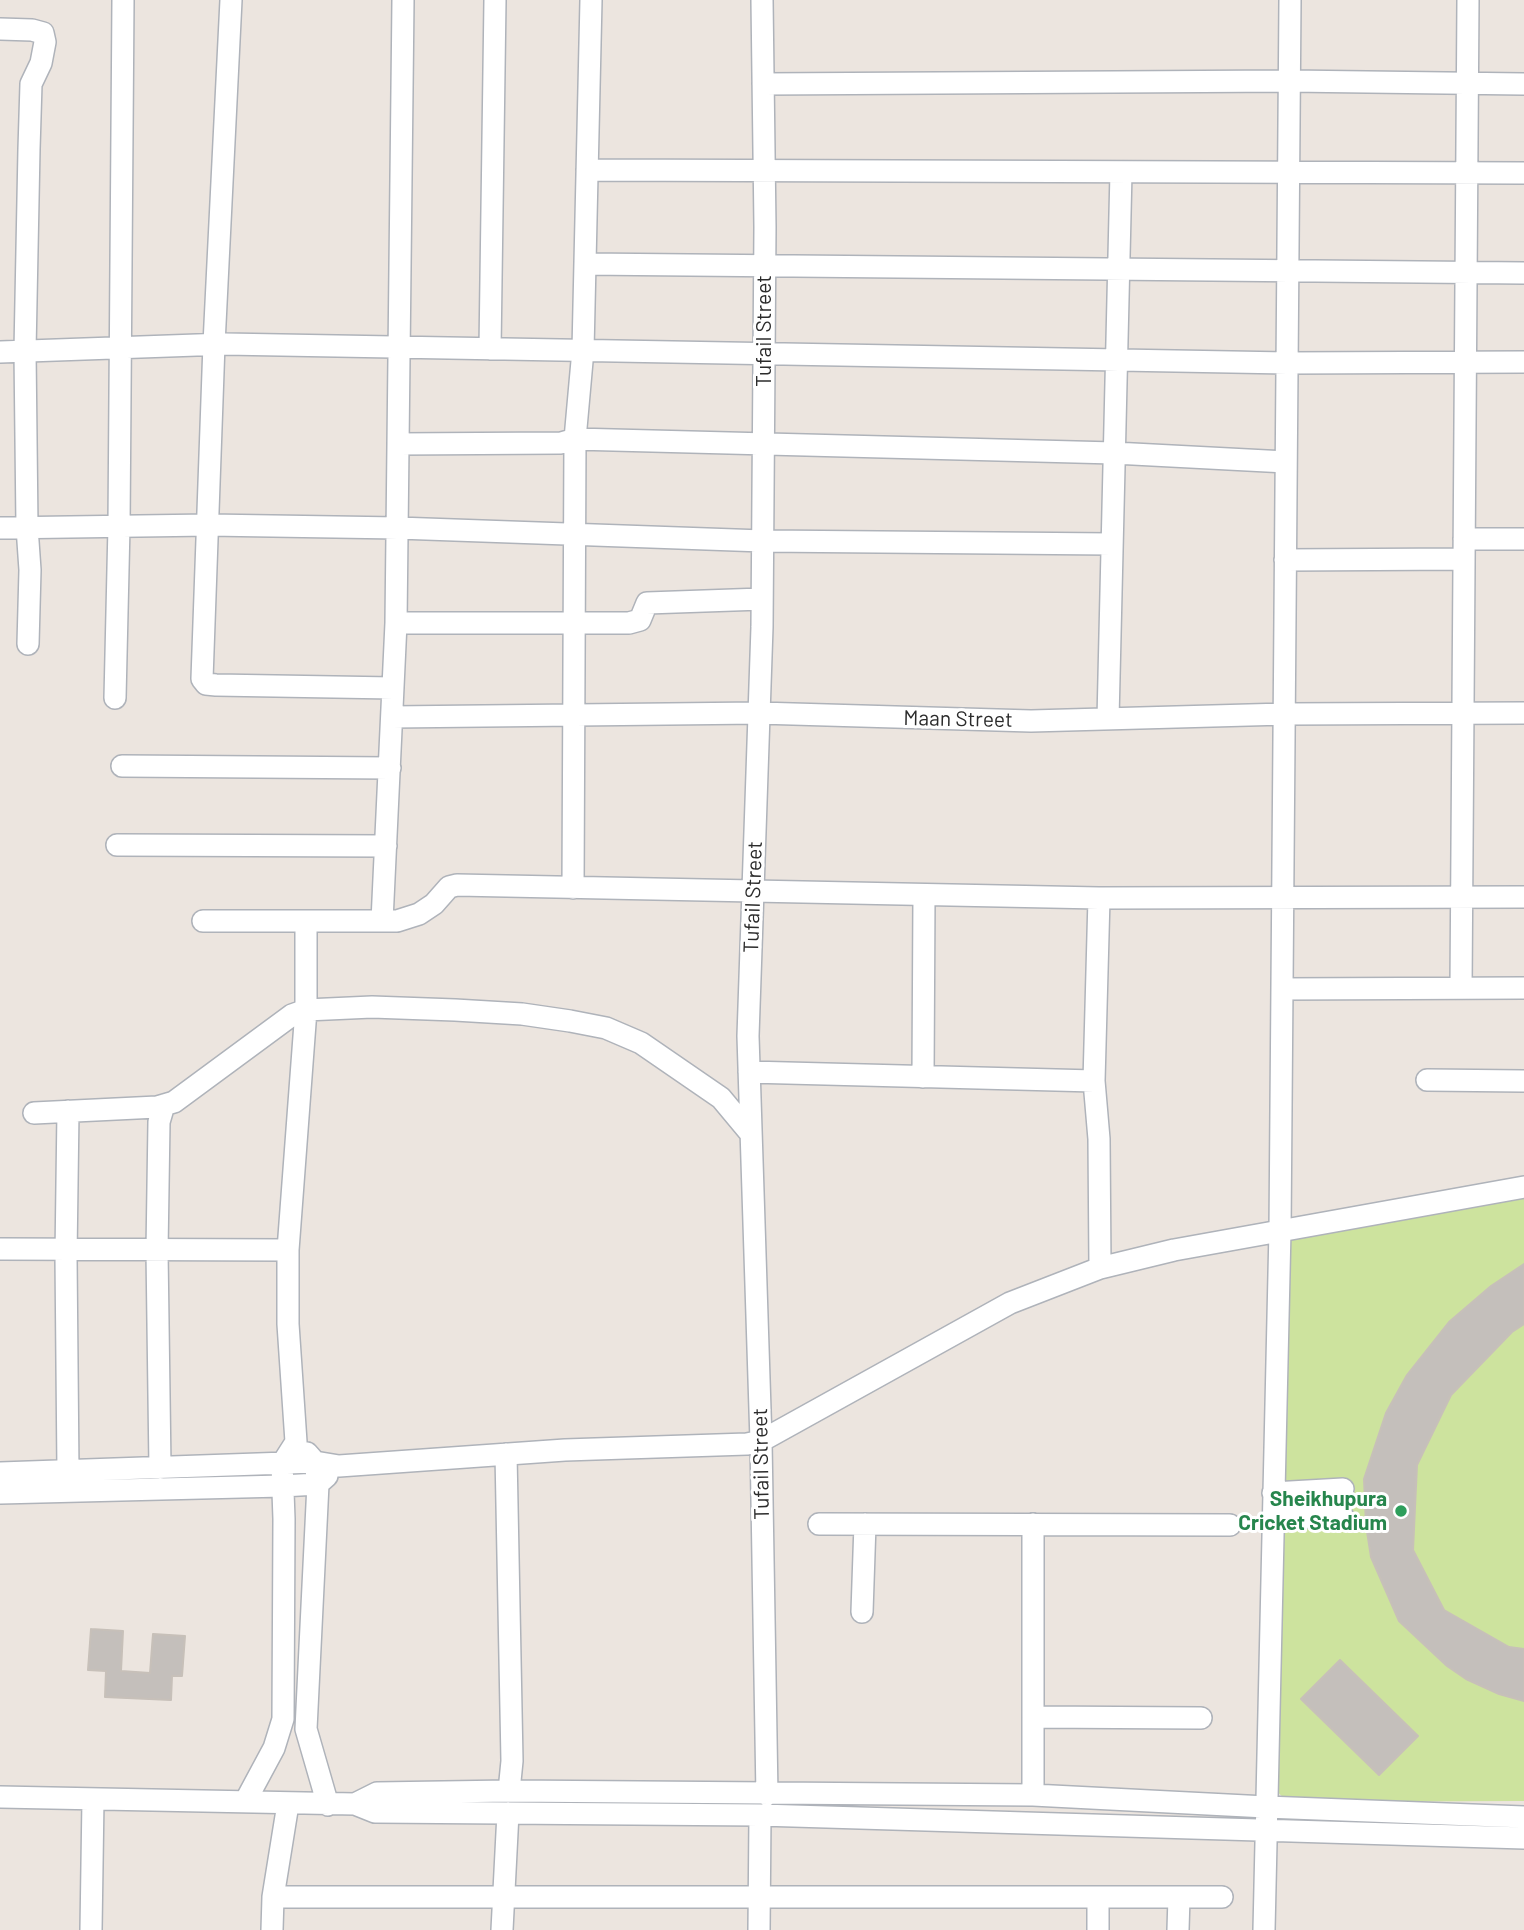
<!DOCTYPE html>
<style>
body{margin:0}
canvas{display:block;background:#ece5df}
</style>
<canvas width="1524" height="1930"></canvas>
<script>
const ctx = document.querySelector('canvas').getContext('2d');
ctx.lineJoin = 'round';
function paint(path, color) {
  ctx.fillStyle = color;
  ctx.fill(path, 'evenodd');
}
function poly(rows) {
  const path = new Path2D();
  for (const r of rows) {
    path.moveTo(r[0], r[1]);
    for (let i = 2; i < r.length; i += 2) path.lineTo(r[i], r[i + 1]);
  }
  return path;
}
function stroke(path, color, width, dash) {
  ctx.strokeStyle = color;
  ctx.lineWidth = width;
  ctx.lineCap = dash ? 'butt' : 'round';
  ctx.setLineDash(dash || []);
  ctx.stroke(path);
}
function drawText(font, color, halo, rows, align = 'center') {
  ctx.font = font + ' Barlow,sans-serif';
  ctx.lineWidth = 6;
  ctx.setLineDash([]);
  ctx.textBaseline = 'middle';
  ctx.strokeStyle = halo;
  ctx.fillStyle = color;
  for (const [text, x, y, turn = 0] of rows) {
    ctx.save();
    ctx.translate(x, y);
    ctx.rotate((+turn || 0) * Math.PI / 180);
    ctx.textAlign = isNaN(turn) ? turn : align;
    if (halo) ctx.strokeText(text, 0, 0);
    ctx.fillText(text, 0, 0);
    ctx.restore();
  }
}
const pitch = poly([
 [1524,1194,1524,1801,1288,1802,1269,1784,1287,1238]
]);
const building = poly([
 [1524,1264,1524,1324,1512,1332,1451,1395,1417,1465,1413,1550,1444,1610,1509,1647,1524,1649,1524,1701,1499,1694,1466,1679,1447,1666,1399,1621,1371,1557,1366,1525,1364,1479,1386,1413,1407,1375,1449,1322,1491,1286,1524,1264],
 [91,1629,123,1631,121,1671,150,1673,153,1634,185,1636,182,1676,172,1676,171,1700,105,1697,106,1671,88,1670,91,1629],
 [1340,1660,1418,1736,1379,1775,1301,1699,1340,1660]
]);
const minor = poly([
 [231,0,214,344,202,679,206,684,216,685,393,688],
 [762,0,765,227,762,627,748,1036,761,1441,767,1795],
 [0,29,32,30,43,33,45,42,41,63,31,84,29,149,25,351,27,527,30,570,28,644],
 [763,84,1289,81,1524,84],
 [587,170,1524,173],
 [585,264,1524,273],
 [490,349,495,0],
 [0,352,225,344,1287,363,1524,362],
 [398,444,561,443,575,439,1114,453,1286,462],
 [0,528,209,525,398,528,763,541,1112,544],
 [1464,539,1524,539],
 [1285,560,1464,559],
 [396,623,629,623,640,620,647,603,762,599],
 [115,698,119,526,123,0],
 [392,717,759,713,1031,721,1285,714,1524,713],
 [1108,719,1121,172],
 [122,766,390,768],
 [117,845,386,846],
 [573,888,575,439,583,350,591,0],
 [1099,898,1094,1081,1099,1139,1100,1268],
 [203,921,382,921,396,623,403,0],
 [382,921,397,921,419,914,434,904,449,887,457,885,1099,898,1524,897],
 [1461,988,1468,0],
 [1282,989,1524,988],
 [749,1072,1094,1081],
 [923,1077,924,895],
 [1427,1080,1524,1081],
 [34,1113,157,1107,174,1102,292,1015,306,1010,372,1007,455,1010,522,1014,570,1021,606,1028,641,1043,721,1098,751,1134],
 [0,1249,288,1250],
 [307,1453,315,1462,318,1484,306,1729,328,1805],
 [506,1454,512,1761,509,1791],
 [160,1468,157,1251,159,1122,164,1105],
 [68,1472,66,1256,68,1111],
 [0,1473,315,1462,339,1466,565,1450,747,1444,761,1441,1010,1303,1100,1268,1174,1250,1524,1187],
 [0,1493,282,1486,318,1484,327,1476],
 [1273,1493,1343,1489],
 [1272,1517,1343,1517],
 [819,1524,1230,1525],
 [862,1612,865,1524],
 [1033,1717,1201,1718],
 [1033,1795,1033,1524],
 [0,1797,355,1804,375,1812,760,1815,1524,1838],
 [245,1802,274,1748,283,1719,284,1519,282,1464,296,1442,288,1324,288,1250,306,1010,306,921],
 [355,1804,377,1793,509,1791,1033,1795,1266,1807,1524,1817],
 [273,1897,1222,1897],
 [91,1930,93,1799],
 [272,1930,273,1897,288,1804],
 [502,1930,508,1813],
 [759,1930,760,1815],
 [1098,1930,1098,1897],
 [1178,1930,1179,1897],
 [1264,1930,1280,1230,1290,0]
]);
const markers = [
 [1401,1511,7,"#2e9e5b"]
];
const streetNames = [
 ["Tufail Street",764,331,-90],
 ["Maan Street",958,719,1],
 ["Tufail Street",753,897,-88],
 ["Tufail Street",761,1464,-91]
];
const leisureNames = [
 ["Sheikhupura",1387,1499],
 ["Cricket Stadium",1387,1523]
];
paint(pitch, '#cde39e');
paint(building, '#c4bfbb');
stroke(building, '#c7c0b9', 2);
stroke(minor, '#afb3ba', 24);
stroke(minor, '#fff', 21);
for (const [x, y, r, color] of markers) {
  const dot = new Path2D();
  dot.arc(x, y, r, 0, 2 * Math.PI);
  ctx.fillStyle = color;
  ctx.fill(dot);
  stroke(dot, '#fff', 2.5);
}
drawText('21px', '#2b2b2b', '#fff', streetNames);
drawText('bold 21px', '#27864d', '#fff', leisureNames, 'right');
</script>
